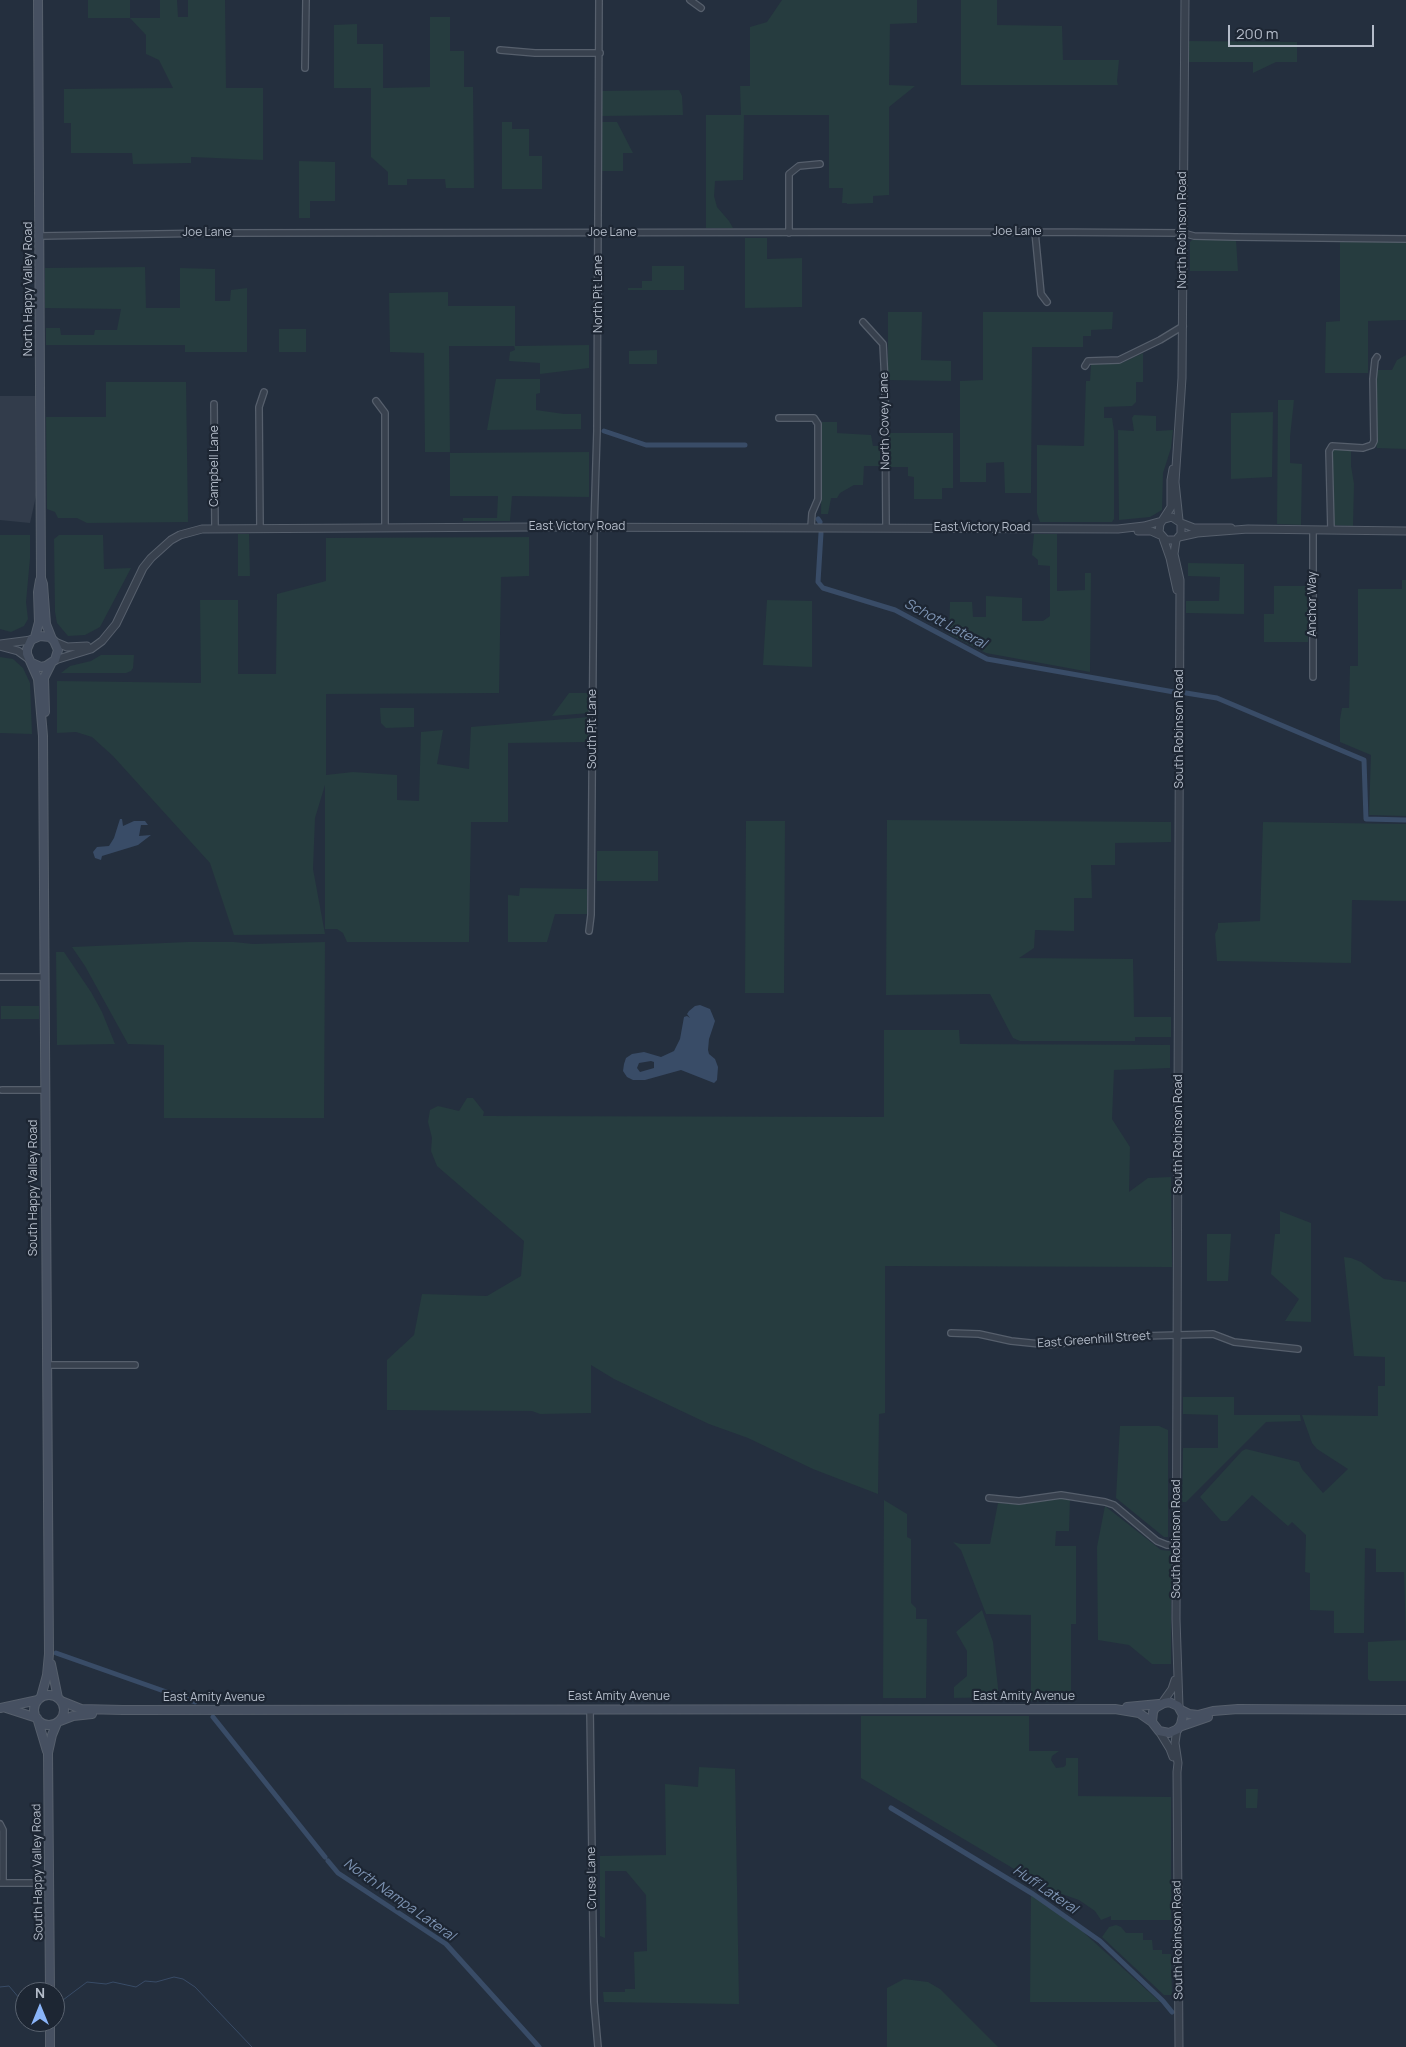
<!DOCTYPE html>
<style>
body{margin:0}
#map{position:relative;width:1406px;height:2047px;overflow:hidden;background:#242f3e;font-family:Manrope,sans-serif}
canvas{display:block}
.north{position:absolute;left:15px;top:1982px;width:50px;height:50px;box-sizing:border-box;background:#1d2633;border:1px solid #59626f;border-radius:50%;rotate:0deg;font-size:14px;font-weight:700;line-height:20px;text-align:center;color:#b4bcc9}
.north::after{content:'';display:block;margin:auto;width:18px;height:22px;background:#8ab4f8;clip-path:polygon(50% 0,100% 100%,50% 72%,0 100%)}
.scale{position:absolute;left:1228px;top:25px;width:146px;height:22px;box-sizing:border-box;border:2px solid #b4bcc9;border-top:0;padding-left:6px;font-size:15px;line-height:18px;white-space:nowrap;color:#b4bcc9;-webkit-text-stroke:4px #1d2633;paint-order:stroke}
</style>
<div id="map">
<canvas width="1406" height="2047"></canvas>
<div class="north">N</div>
<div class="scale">200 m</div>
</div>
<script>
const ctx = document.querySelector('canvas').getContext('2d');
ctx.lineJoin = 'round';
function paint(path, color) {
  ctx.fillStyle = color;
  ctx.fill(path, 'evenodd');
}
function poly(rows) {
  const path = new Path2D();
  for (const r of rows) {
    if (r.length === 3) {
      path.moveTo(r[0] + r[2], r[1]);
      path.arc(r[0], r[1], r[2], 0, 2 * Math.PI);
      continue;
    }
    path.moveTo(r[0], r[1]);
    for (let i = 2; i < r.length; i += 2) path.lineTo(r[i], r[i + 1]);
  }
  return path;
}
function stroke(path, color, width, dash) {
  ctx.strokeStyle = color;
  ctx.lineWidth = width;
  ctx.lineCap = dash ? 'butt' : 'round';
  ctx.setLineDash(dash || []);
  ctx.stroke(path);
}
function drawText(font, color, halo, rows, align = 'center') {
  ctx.font = font + ' Manrope,sans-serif';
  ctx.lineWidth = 4.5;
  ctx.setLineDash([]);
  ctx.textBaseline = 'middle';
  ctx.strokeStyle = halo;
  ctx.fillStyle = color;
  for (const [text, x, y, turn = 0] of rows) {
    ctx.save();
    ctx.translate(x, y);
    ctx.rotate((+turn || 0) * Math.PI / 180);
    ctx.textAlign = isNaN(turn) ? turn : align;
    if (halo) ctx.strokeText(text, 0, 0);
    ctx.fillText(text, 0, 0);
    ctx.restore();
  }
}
const airport = poly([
 [0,396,35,396,36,496,30,523,0,520]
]);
const green = poly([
 [88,0,130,0,130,18,160,18,160,0,177,0,178,17,188,17,188,0,225,0,226,88,263,88,263,160,191,157,191,163,133,164,132,153,71,153,71,123,64,123,64,89,173,88,159,60,146,54,146,35,130,18,88,18],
 [782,0,917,0,917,23,890,24,889,85,915,86,889,107,889,195,873,196,873,203,847,204,847,203,842,203,843,188,829,188,829,115,744,115,743,180,715,181,714,196,717,207,729,221,733,228,706,228,706,115,741,115,740,86,750,86,750,27,767,22],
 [961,0,997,0,997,25,1062,26,1063,60,1119,60,1117,81,1118,85,961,85],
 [430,17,450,17,450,51,464,51,464,87,473,87,474,188,446,188,445,179,407,179,407,185,388,185,388,172,371,157,371,88,334,88,334,25,357,24,357,44,383,44,383,88,430,87],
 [1189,41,1297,42,1297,62,1276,62,1253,73,1253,62,1189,62],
 [679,90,682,96,683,115,602,116,602,91],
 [502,122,512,122,512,129,529,129,529,156,542,156,542,189,502,189],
 [602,122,617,122,633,153,623,153,623,171,602,171],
 [299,161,335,162,335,201,310,201,310,218,299,218],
 [745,238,767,238,767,259,802,258,802,307,745,308],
 [1192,240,1236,240,1238,271,1190,271,1190,242],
 [1340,241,1406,241,1406,320,1368,321,1368,373,1325,373,1326,322,1340,321],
 [652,266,684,266,684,290,628,290,628,288,642,288,642,281,652,281],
 [145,267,146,308,180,308,180,268,215,269,215,301,230,301,231,290,247,288,247,352,185,352,185,345,46,345,46,328,60,328,61,335,94,335,95,330,117,330,121,309,45,308,45,268],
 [448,292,448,306,515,306,515,346,589,345,589,368,540,374,540,363,509,361,510,352,515,350,514,346,449,346,450,452,425,452,424,353,390,352,389,293],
 [888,312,922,312,921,360,951,361,951,381,888,380],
 [983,312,1113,312,1112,329,1091,330,1091,336,1083,336,1083,347,1032,347,1031,493,1005,493,1004,462,986,463,986,482,960,482,960,381,983,380],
 [279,329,306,329,306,352,279,352],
 [657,350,657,364,629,364,629,351],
 [1143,353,1143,382,1136,382,1136,402,1132,406,1104,407,1104,418,1112,418,1114,431,1114,519,1112,522,1040,522,1037,513,1037,445,1084,446,1086,381,1090,381,1091,364,1122,363],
 [1406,355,1406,449,1377,448,1373,431,1373,370,1392,370,1397,360],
 [496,379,540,379,540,393,536,394,536,410,564,414,581,414,581,429,487,430],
 [106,382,186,382,188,522,87,523,77,518,58,518,55,512,47,509,46,417,106,417],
 [1278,400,1294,400,1290,437,1290,463,1302,464,1301,525,1277,524],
 [1273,412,1272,477,1231,479,1231,413],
 [1134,415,1156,416,1156,431,1173,430,1171,448,1163,473,1162,510,1150,517,1119,520,1118,430,1134,431,1132,418],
 [822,422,837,422,837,433,871,435,873,446,880,446,880,466,864,466,863,485,854,485,840,493,837,498,831,498,828,514,821,514],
 [888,433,953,433,953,488,942,488,942,499,914,499,914,477,908,476,908,467,888,467],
 [1330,448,1351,448,1351,466,1354,484,1353,526,1330,525],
 [589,452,589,497,512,496,510,521,463,521,463,518,497,518,498,496,450,496,450,453],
 [238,534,249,534,250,576,238,576],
 [1034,534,1057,534,1057,591,1085,590,1085,573,1091,573,1090,672,986,653,949,634,950,602,972,602,973,617,986,617,986,596,1022,598,1022,621,1043,621,1050,616,1050,566,1038,565,1038,560,1032,555],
 [0,535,30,535,30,558,26,602,28,619,24,626,11,632,0,629],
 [59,535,103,535,104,569,131,568,100,627,85,635,68,636,57,623,55,612,54,539],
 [529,537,529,576,501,577,499,693,326,694,326,775,353,772,397,775,397,800,419,801,421,732,443,730,437,764,469,769,471,727,589,717,589,742,508,743,508,822,471,822,469,942,347,942,343,933,337,929,325,929,325,785,315,818,313,869,325,934,234,935,210,863,113,756,92,737,76,732,57,733,57,681,201,683,200,600,238,600,238,674,276,674,277,594,326,581,326,538],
 [1188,563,1244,564,1244,614,1186,613,1186,601,1219,601,1220,577,1188,576],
 [1402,580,1406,580,1406,816,1369,815,1371,755,1340,742,1340,719,1342,708,1349,708,1350,666,1358,666,1358,589,1402,589],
 [1274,586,1308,586,1308,642,1264,642,1264,614,1274,614],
 [767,600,812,601,812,667,763,665],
 [101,655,134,655,133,668,131,671,126,673,61,673,70,666,91,661],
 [0,657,13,659,23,668,30,683,32,734,0,733],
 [569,693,589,693,589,713,552,716],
 [380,708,414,708,414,727,386,728,381,723],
 [887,820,1171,822,1171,842,1115,843,1115,865,1091,865,1092,898,1074,898,1074,931,1035,930,1034,948,1019,958,1133,959,1134,1017,1171,1017,1171,1037,1135,1037,1135,1041,1020,1041,1013,1038,990,994,886,995],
 [746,821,785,821,784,993,745,993],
 [1263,822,1406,824,1406,901,1352,900,1351,963,1217,961,1215,934,1218,928,1218,923,1260,921],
 [597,851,658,851,658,881,597,881],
 [520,888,587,889,587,914,555,914,547,942,508,942,508,895,519,896],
 [188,942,234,942,253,944,325,942,324,1118,164,1118,164,1045,128,1044,85,966,72,947],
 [56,952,64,952,91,992,102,1012,115,1044,57,1045],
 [1,1006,39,1006,39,1019,1,1019],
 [884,1030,959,1030,960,1044,1170,1045,1170,1068,1114,1070,1112,1119,1130,1147,1129,1192,1148,1178,1171,1177,1172,1267,885,1266,885,1413,879,1414,878,1494,813,1469,748,1438,709,1424,614,1379,591,1365,591,1413,540,1414,532,1411,387,1410,387,1360,414,1335,422,1294,487,1296,521,1276,524,1241,437,1166,431,1151,432,1138,428,1122,430,1110,438,1106,459,1111,467,1098,473,1098,484,1112,483,1116,884,1117],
 [1280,1211,1311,1223,1311,1322,1285,1321,1299,1299,1271,1274,1275,1234,1280,1234],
 [1207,1234,1231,1234,1228,1281,1207,1281],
 [1344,1257,1351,1258,1361,1262,1384,1279,1406,1282,1406,1681,1370,1681,1368,1679,1368,1642,1406,1640,1404,1572,1376,1572,1376,1549,1365,1548,1364,1633,1334,1633,1334,1611,1310,1610,1310,1573,1305,1572,1306,1535,1292,1522,1288,1526,1252,1495,1227,1521,1221,1521,1200,1497,1242,1451,1246,1449,1299,1462,1302,1469,1323,1493,1348,1469,1317,1449,1312,1443,1302,1415,1378,1416,1378,1386,1385,1386,1385,1357,1354,1356],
 [1183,1397,1234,1397,1234,1415,1300,1415,1301,1421,1266,1422,1186,1502,1182,1502,1183,1448,1218,1448,1218,1415,1183,1414],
 [1120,1426,1159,1426,1168,1430,1168,1537,1164,1537,1116,1498],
 [1059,1498,1070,1498,1069,1531,1056,1531,1055,1546,1076,1546,1076,1624,1071,1624,1071,1702,1031,1701,1031,1615,986,1614,961,1550,953,1542,961,1544,990,1544,998,1503,1012,1504],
 [884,1500,907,1514,907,1537,911,1539,911,1603,916,1608,916,1619,927,1619,926,1698,883,1698],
 [1105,1506,1161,1550,1171,1551,1171,1664,1152,1664,1129,1645,1098,1640,1097,1547],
 [982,1610,993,1642,999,1697,954,1698,954,1687,967,1676,967,1651,956,1632],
 [861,1716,1029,1716,1029,1751,1059,1751,1052,1756,1051,1760,1056,1768,1064,1767,1066,1765,1066,1758,1078,1758,1078,1796,1171,1797,1171,1920,1111,1920,1111,1916,1101,1920,1095,1911,1079,1900,1059,1893,1031,1879,861,1778],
 [699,1767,735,1769,739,2004,604,2002,603,1992,625,1992,625,1989,635,1989,634,1952,647,1951,646,1895,626,1871,605,1871,605,1938,600,1936,600,1856,666,1855,665,1784,698,1787],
 [1246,1789,1258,1789,1257,1808,1246,1808],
 [1031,1894,1082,1931,1160,2002,1030,2002],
 [1116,1925,1121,1927,1126,1933,1143,1933,1143,1940,1152,1940,1153,1950,1162,1950,1162,1954,1171,1954,1172,1995,1164,1995,1102,1937,1109,1927],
 [904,1979,928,1982,940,1989,998,2047,887,2047,887,1988]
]);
const water = poly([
 [120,819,122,819,123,826,134,821,145,821,148,825,141,825,139,836,151,835,138,845,102,856,101,860,95,858,93,852,97,847,109,846,114,838],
 [700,1005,710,1009,715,1021,709,1039,708,1050,709,1054,715,1059,718,1067,717,1080,714,1083,681,1070,645,1080,633,1080,627,1077,623,1071,624,1064,626,1058,632,1054,644,1052,661,1057,674,1051,680,1039,684,1017,687,1016,690,1018,687,1014,689,1011,695,1006],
 [651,1061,654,1062,654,1068,640,1072,637,1068,639,1063]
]);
const stream = poly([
 [0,1987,9,1986,20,1999,25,1998],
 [59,2003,87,1982,106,1984,113,1982,136,1987,145,1981,156,1982,174,1977,183,1979,195,1987,252,2047]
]);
const canal = poly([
 [604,431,646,445,745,445],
 [818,519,820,522],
 [821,533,818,582,823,588,895,610,987,659,1174,692],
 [1186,693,1217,698,1364,760,1366,819,1406,820],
 [56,1653,195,1702],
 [213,1717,325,1857],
 [891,1808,1033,1894,1100,1941,1163,2001,1172,2012],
 [328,1861,338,1873,446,1944,539,2047]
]);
const minor = poly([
 [690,0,701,8],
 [500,50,535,53,600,53],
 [305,68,306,0],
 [1035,232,1041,294,1047,302],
 [789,233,789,174,799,166,820,164],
 [40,236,216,233,1035,232,1183,233,1194,236,1235,237,1406,239],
 [863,322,883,344,885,384,886,528],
 [1085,366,1088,361,1119,360,1160,340,1183,326],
 [376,401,385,413,385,528],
 [214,404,215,528],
 [779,418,814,418,818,424,818,499,812,513,811,527],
 [260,528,259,407,264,392],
 [1313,530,1313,677],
 [1331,530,1329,451,1332,446,1363,448,1372,445,1374,441,1373,379,1375,360,1377,357],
 [589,931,591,915,594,527,597,431,599,0],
 [0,977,45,977],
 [2,1090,46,1090],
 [951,1333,979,1334,1011,1341,1050,1345,1109,1337,1213,1334,1234,1342,1298,1349],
 [47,1365,135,1365],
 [989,1498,1019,1501,1061,1495,1105,1502,1114,1505,1157,1541,1167,1545,1177,1545],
 [590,1709,594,2002,598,2047],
 [0,1824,3,1830,3,1883],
 [0,1883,49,1883]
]);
const tertiary = poly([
 [1165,519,1172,517,1181,523,1181,534,1176,540,1166,540,1159,532,1160,524,1171,507,1171,480,1173,469],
 [1179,520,1175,482,1182,378,1185,0],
 [1181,523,1194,528,1231,528],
 [1138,531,1151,531,1160,535],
 [1179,537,1197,533,1248,529,1406,531],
 [1163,538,1170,558,1177,590],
 [1176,540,1174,554,1180,580,1176,1619,1179,1707],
 [55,642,67,647,87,646],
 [0,644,31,640],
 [0,646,18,651,29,659],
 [55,660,91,649,102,641,116,624,143,568,151,558,171,540,180,535,202,529,534,527,1118,529,1144,526,1162,521],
 [1162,1703,1172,1689,1175,1680],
 [1177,1729,1175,1743,1178,1763,1177,1772,1179,2047],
 [1159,1731,1170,1749,1173,1757]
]);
const secondary = poly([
 [38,0,41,578,43,584,46,624,52,639],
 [35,637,39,622,38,592,40,580],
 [32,663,41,667,46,666,55,660,58,650,54,641,50,637,40,636,31,640,27,649,27,654,38,679,43,736,49,1654,47,1675,41,1697],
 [45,712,44,678,51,664],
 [51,1664,58,1698],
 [49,1710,15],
 [61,1701,81,1709,123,1710,1115,1709,1139,1713,1152,1722,1159,1731,1169,1733,1178,1729,1181,1724,1183,1715,1178,1706,1169,1702,1164,1703,1155,1708,1153,1712,1152,1722],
 [1127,1707,1159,1704],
 [0,1708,38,1700],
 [6,1708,37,1718],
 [1181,1710,1189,1714,1198,1715,1213,1711,1238,1709,1406,1710],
 [38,1721,47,1751],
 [60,1721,73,1716,92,1714],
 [1179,1727,1208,1717],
 [50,1992,48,1753,52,1735,57,1723],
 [50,2022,50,2047]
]);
const streetNames = [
 ["North Robinson Road",1183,230,-90],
 ["Joe Lane",1017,232],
 ["Joe Lane",207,233],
 ["Joe Lane",612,233],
 ["North Happy Valley Road",29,289,-90],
 ["North Pit Lane",599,294,-90],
 ["North Covey Lane",885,421,-91],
 ["Campbell Lane",215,466,-90],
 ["East Victory Road",577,527],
 ["East Victory Road",982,528],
 ["Anchor Way",1313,604,-90],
 ["South Pit Lane",593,729,-90],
 ["South Robinson Road",1180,729,-90],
 ["South Robinson Road",1179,1134,-90],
 ["South Happy Valley Road",34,1188,-90],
 ["East Greenhill Street",1094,1340,-4],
 ["South Robinson Road",1177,1539,-90],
 ["East Amity Avenue",619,1697],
 ["East Amity Avenue",1024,1697],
 ["East Amity Avenue",214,1698],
 ["South Happy Valley Road",38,1872,-91],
 ["Cruse Lane",592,1878,-91],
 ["South Robinson Road",1178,1940,-91]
];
const waterNames = [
 ["Schott Lateral",945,624,28],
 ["Huff Lateral",1045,1890,34],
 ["North Nampa Lateral",399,1900,35]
];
paint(airport, '#323c4b');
paint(green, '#263c3f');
paint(water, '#394c67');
stroke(stream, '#394c67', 1);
stroke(canal, '#394c67', 5);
stroke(minor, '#565f6c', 8);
stroke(tertiary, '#565f6c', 9);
stroke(secondary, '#565f6c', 10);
stroke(minor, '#38414e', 5.5);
stroke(tertiary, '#38414e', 7);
stroke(secondary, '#465061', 8);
drawText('12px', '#b4bcc9', '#1d2633', streetNames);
drawText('italic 14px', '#7c92b1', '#1d2633', waterNames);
</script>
